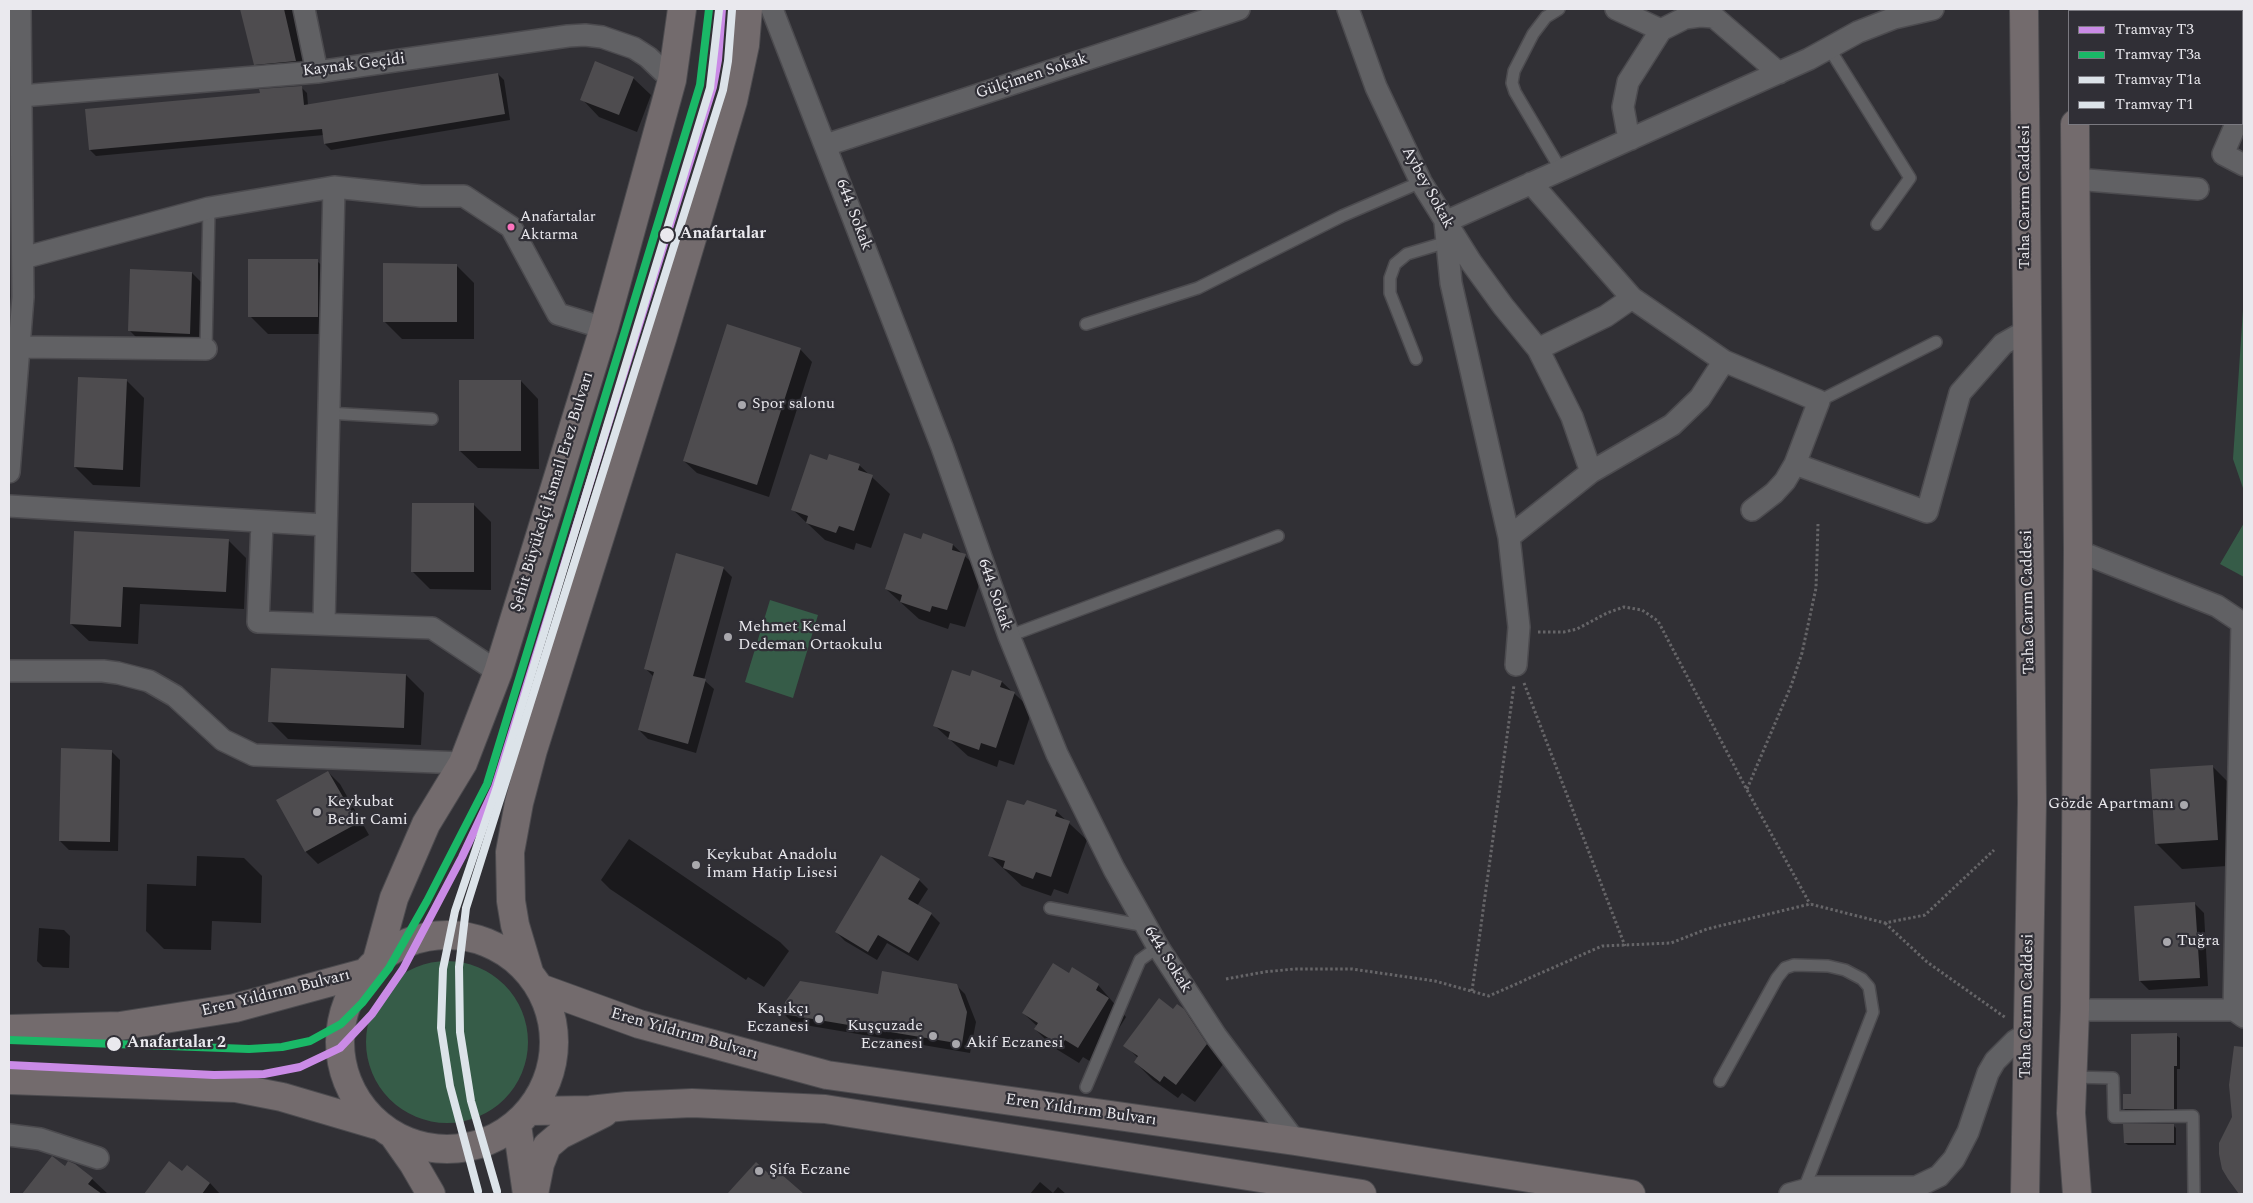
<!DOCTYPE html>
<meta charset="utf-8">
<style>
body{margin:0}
#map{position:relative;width:2253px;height:1203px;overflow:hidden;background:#313035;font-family:Spectral,serif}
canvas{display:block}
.frame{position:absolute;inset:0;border:10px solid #eae9ee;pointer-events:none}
.legend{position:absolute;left:2068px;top:10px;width:175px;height:115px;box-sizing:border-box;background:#302f36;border:1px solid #7a7980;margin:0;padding:6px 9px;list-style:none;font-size:15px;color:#eae9ee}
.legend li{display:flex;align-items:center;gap:10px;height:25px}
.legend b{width:25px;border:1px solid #7a7980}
</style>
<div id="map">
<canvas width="2253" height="1203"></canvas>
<div class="frame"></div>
<ul class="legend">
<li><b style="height:6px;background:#ca8be6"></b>Tramvay T3</li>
<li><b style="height:6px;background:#1ab867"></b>Tramvay T3a</li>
<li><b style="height:6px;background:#dce3e9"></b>Tramvay T1a</li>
<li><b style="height:6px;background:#dce3e9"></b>Tramvay T1</li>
</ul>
</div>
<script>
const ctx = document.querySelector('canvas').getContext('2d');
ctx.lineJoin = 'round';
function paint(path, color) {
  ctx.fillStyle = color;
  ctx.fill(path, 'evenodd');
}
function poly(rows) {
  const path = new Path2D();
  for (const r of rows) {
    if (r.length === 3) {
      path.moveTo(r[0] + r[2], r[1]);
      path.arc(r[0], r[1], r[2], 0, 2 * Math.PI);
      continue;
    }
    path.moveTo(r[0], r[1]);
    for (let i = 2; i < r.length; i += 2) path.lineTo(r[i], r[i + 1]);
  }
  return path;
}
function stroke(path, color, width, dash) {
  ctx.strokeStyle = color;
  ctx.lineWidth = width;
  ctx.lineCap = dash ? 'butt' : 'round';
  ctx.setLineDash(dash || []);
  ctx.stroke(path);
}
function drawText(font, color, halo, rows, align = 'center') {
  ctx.font = font + ' Spectral,serif';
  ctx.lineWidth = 4.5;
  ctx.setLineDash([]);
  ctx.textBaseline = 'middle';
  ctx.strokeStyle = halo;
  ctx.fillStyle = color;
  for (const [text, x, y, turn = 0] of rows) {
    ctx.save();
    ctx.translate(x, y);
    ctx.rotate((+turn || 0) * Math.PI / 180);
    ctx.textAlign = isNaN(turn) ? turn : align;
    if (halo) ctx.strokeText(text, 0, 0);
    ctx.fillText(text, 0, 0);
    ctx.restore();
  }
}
const green = poly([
 [2244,295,2244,491,2233,459],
 [2244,523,2244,577,2220,564],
 [770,600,818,615,793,698,745,682],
 [447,1042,81]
]);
const shadow = poly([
 [242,9,297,9,313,79,273,82,255,64],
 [498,74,504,80,510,120,331,150,325,144,324,135,96,156,90,150,301,87,307,93,308,105],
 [633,78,651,95,637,132,599,117,582,99],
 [317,261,335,278,335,334,268,334,250,316],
 [456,265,474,283,474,339,402,339,385,322],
 [192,273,210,291,207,351,147,348,129,330],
 [800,349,812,362,769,497,697,473,684,461],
 [127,381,144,398,140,487,93,485,75,467],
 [521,381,538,399,539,469,478,468,460,451],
 [828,461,859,465,890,494,871,548,856,543,854,550,825,540,792,509],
 [473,504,491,522,491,590,430,589,413,572],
 [76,533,228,540,246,558,244,609,140,604,138,644,89,641,71,624],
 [922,540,953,545,983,573,965,627,950,623,948,629,919,619,886,589],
 [723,568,732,577,704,680,714,689,696,753,648,739,639,730,654,677,645,668],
 [406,675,424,693,421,745,288,739,270,721],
 [971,678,1002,682,1032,710,1014,765,999,760,997,767,968,756,935,726],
 [111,751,120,760,118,851,69,850,60,841],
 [2212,766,2237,791,2242,865,2182,869,2157,844,2151,770],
 [328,772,340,784,369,835,318,864,306,852,278,801],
 [1025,807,1056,811,1087,840,1068,894,1054,889,1051,896,1022,886,989,855],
 [629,839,780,942,789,951,764,987,748,977,746,980,610,889,601,880],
 [197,856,244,858,262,876,261,923,212,921,211,950,164,949,146,931,147,884,196,886],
 [919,880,928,889,917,906,931,914,940,923,918,961,887,943,877,960,845,941,836,932],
 [2195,904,2204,913,2208,986,2149,990,2140,981],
 [39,928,64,930,70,936,69,968,43,967,37,961],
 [1072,969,1098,985,1126,1017,1096,1065,1083,1057,1079,1063,1053,1047,1035,1029,1037,1026,1023,1013,1069,974],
 [956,985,965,994,976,1022,970,1053,793,1023,784,1014,879,996],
 [1183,1010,1201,1028,1224,1063,1195,1102,1182,1093,1178,1098,1153,1080,1135,1062,1138,1058,1125,1045,1174,1011],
 [2176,1035,2180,1038,2180,1069,2177,1069,2177,1112,2128,1112,2124,1109,2133,1095],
 [2244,1055,2244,1194,2233,1184,2238,1108,2231,1081],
 [2173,1125,2176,1128,2176,1145,2128,1145,2125,1143],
 [52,1158,65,1168,92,1179,108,1194,24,1194],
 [169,1163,182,1173,210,1183,220,1194,146,1194],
 [756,1164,768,1174,794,1188,801,1194,729,1194],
 [1040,1182,1053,1193,1058,1187,1066,1194,1030,1194]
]);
const building = poly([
 [240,9,284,9,296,61,254,65],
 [595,61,634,77,619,115,580,100],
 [498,73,505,114,324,144,322,129,89,150,85,109,260,93,259,89,302,86,304,105],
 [248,259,318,259,318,317,248,317],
 [383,263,457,264,457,322,383,322],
 [130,269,192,272,190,334,128,331],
 [727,324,801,348,757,485,683,461],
 [78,377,127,379,123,470,74,467],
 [459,380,521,380,521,451,459,451],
 [810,454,827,460,829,454,860,464,858,470,873,475,854,531,839,526,836,533,806,523,808,516,791,510],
 [412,503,474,503,474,572,411,572],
 [74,531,229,539,226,592,123,587,121,627,70,624],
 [904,533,921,539,923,533,953,544,952,550,966,554,947,610,932,606,930,612,900,602,902,595,885,589],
 [676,553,724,567,693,676,706,679,688,744,638,730,654,672,644,669],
 [271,668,406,674,404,728,268,722],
 [952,670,970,676,972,670,1002,681,1000,687,1015,692,996,748,981,743,979,750,948,739,950,732,933,726],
 [61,748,112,750,110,842,59,841],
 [2213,765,2218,840,2155,844,2150,769],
 [328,771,358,823,305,852,276,800],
 [1007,800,1024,805,1027,800,1057,810,1055,816,1070,821,1051,877,1036,872,1033,879,1003,868,1005,861,988,856],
 [881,855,920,879,908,899,932,913,909,953,878,935,868,952,835,932],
 [2195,902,2200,978,2139,981,2134,906],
 [1053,963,1069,973,1072,967,1099,984,1096,990,1109,998,1078,1048,1065,1040,1061,1046,1034,1029,1038,1023,1022,1013],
 [882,971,957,984,967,1012,962,1044,783,1014,785,1002,800,981,878,994],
 [1159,998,1173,1009,1177,1004,1184,1009,1207,1044,1176,1085,1164,1076,1160,1082,1134,1062,1138,1056,1123,1046],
 [2177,1033,2177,1066,2174,1066,2174,1109,2123,1109,2123,1094,2131,1094,2131,1034],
 [2234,1046,2244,1047,2244,1194,2239,1194,2228,1179,2222,1169,2219,1154,2219,1143,2232,1117,2229,1085],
 [2123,1124,2174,1124,2174,1143,2124,1143],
 [52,1156,65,1166,68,1161,75,1164,93,1178,88,1184,102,1194,22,1194],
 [169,1161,182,1171,187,1165,210,1183,202,1194,144,1194],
 [756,1162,768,1173,773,1167,804,1194,727,1194]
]);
const path = poly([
 [1538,632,1564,632,1577,629,1607,613,1624,607,1642,610,1658,621,1747,790,1810,904],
 [1524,683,1625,946],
 [1747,789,1791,686,1802,653,1816,588,1818,524],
 [1885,923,1927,962,2006,1018],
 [1226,979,1264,972,1294,969,1352,969,1435,981,1489,996,1602,946,1671,943,1707,929,1810,904,1885,923,1925,915,1994,850],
 [1472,991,1514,685]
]);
const service = poly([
 [1559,9,1546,17,1533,34,1514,71,1512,83,1515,92,1561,170],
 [1829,48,1910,178,1877,224],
 [1086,324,1198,288,1342,216,1421,182],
 [206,349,209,208],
 [1416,359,1390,293,1390,278,1395,264,1407,254,1447,242],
 [1819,401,1936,342],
 [327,413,432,419],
 [1009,636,1278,536],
 [1050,908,1146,926],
 [2072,1077,2113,1078,2114,1117,2193,1116,2194,1194],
 [1720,1081,1777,978,1785,968,1794,965,1828,966,1845,970,1862,979,1869,987,1873,1012,1804,1189],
 [1086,1087,1140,960,1158,947]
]);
const minor = poly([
 [304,9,317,72],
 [772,9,942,447,1009,636,1057,754,1114,869,1158,947,1216,1036,1295,1141],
 [1348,9,1376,87,1421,182,1471,262,1503,306,1538,349,1572,417,1591,472],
 [1616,9,1661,30],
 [21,96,317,72,568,36,585,35,602,37,634,48,648,57,672,80],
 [2242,111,2244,105],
 [2236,124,2223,154,2244,165],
 [1631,139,1627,129,1623,107,1628,82,1661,30,1685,18,1700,16,1714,17,1779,73],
 [826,145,1239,9],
 [2075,179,2198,189],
 [1531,183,1632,298,1724,361,1819,401,1795,464,1785,481,1774,493,1752,510],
 [23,258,209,208,334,187,421,196,464,196,511,227,558,314,604,328],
 [19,347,206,349],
 [1538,349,1606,316,1632,298],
 [1795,464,1927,512,1960,393,2003,344,2017,336,2027,334],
 [9,472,23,297,20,9],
 [9,506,325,525],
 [262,523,258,622,432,628,498,672],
 [1509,537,1591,472,1672,425,1700,398,1724,361],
 [2078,551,2217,606,2244,624],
 [324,624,334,187],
 [1516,665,1519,627,1509,537,1451,283,1445,222,1809,59,1858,32,1894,18,1933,9],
 [9,671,103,671,118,673,149,681,175,696,223,740,254,755,463,763],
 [2075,1010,2234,1010,2244,1017],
 [2234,1010,2242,622],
 [9,1135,40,1139,98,1158],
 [1790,1194,1816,1187,1916,1187,1939,1176,1954,1159,1968,1132,1988,1073,1995,1061,2015,1041,2028,1033]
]);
const primary = poly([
 [2024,9,2032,802,2025,1194],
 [2087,11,2087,9],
 [2075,124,2078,551,2075,1010,2071,1113,2077,1194],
 [447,1042,107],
 [377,960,394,898,426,824,463,763,498,672,604,328,672,80,682,9],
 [529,972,515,925,511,901,510,852,519,803,533,750,662,339,733,101,745,45,748,9],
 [540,988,639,1024,827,1075,1295,1141,1631,1194],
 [9,1029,120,1026,235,1008,364,973],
 [9,1080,236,1088,282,1097,377,1125],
 [530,1111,590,1110,627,1106,692,1103,825,1109,1362,1194],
 [517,1125,527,1194],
 [394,1136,413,1163,431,1194],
 [534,1194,540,1164,547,1146,560,1135,604,1113]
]);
const tram1 = poly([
 [9,1065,214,1075,264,1074,300,1067,340,1048,372,1014,403,969,462,857,495,787,713,87,718,60,722,9]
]);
const tram2 = poly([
 [9,1040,249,1049,282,1047,310,1041,341,1024,362,1003,389,968,427,901,487,784,700,85,709,9]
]);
const tram3 = poly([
 [497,1191,471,1101,460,1032,459,967,466,908,723,90,728,61,732,10]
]);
const tram4 = poly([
 [478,1191,450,1086,441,1028,443,969,455,911,497,787,710,88,719,10]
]);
const markers = [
 [511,227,4.5,"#fc73be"],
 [667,235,8,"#eae9ee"],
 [742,405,5,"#a9a8ad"],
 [728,637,5,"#a9a8ad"],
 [2184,805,5,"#a9a8ad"],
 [317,812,5,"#a9a8ad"],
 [696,865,5,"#a9a8ad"],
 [2167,942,5,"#a9a8ad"],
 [819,1019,5,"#a9a8ad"],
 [933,1036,5,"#a9a8ad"],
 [114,1044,8,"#eae9ee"],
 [956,1044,5,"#a9a8ad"],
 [759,1171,5,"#a9a8ad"]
];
const busNames = [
 ["Anafartalar",520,218],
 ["Aktarma",520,236]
];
const streetNames = [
 ["Kaynak Geçidi",354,66,-7],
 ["Gülçimen Sokak",1032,77,-18],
 ["Aybey Sokak",1427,188,61],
 ["Taha Carım Caddesi",2026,197,-90],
 ["644. Sokak",853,215,69],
 ["Şehit Büyükelçi İsmail Erez Bulvarı",553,492,-73],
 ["644. Sokak",994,595,71],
 ["Taha Carım Caddesi",2029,602,-91],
 ["644. Sokak",1167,960,58],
 ["Eren Yıldırım Bulvarı",276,994,-14],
 ["Taha Carım Caddesi",2028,1006,-89],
 ["Eren Yıldırım Bulvarı",684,1035,16],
 ["Eren Yıldırım Bulvarı",1081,1111,8]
];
const stopNames = [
 ["Anafartalar",680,235],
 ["Anafartalar 2",127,1044]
];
const poiNames = [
 ["Spor salonu",752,405],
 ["Mehmet Kemal",738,628],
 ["Dedeman Ortaokulu",738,646],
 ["Keykubat",327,803],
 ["Bedir Cami",327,821],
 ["Gözde Apartmanı",2174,805,"right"],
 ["Keykubat Anadolu",706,856],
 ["İmam Hatip Lisesi",706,874],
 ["Tuğra",2177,942],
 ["Kaşıkçı",809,1010,"right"],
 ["Eczanesi",809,1028,"right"],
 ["Kuşçuzade",923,1027,"right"],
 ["Eczanesi",923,1045,"right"],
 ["Akif Eczanesi",966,1044],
 ["Şifa Eczane",769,1171]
];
paint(green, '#365c48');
paint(shadow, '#0007');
paint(building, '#4e4c4f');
stroke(service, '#4c4b4f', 14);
stroke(minor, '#4c4b4f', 24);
stroke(primary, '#4c4b4f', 30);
stroke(path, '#666568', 3, [2.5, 2.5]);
stroke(service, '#616164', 11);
stroke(minor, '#616164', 21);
stroke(primary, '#736b6d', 28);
stroke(tram1, '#ca8be6', 8);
stroke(tram2, '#1ab867', 8);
stroke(tram3, '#dce3e9', 8);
stroke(tram4, '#dce3e9', 8);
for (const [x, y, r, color] of markers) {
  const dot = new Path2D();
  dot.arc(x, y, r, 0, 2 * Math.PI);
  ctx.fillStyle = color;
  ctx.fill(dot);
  stroke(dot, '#302f36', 2);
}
drawText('15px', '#eae9ee', '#302f36', busNames, 'left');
drawText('16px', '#eae9ee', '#302f36', streetNames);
drawText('bold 16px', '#eae9ee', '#302f36', stopNames, 'left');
drawText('16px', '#eae9ee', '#302f36', poiNames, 'left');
</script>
